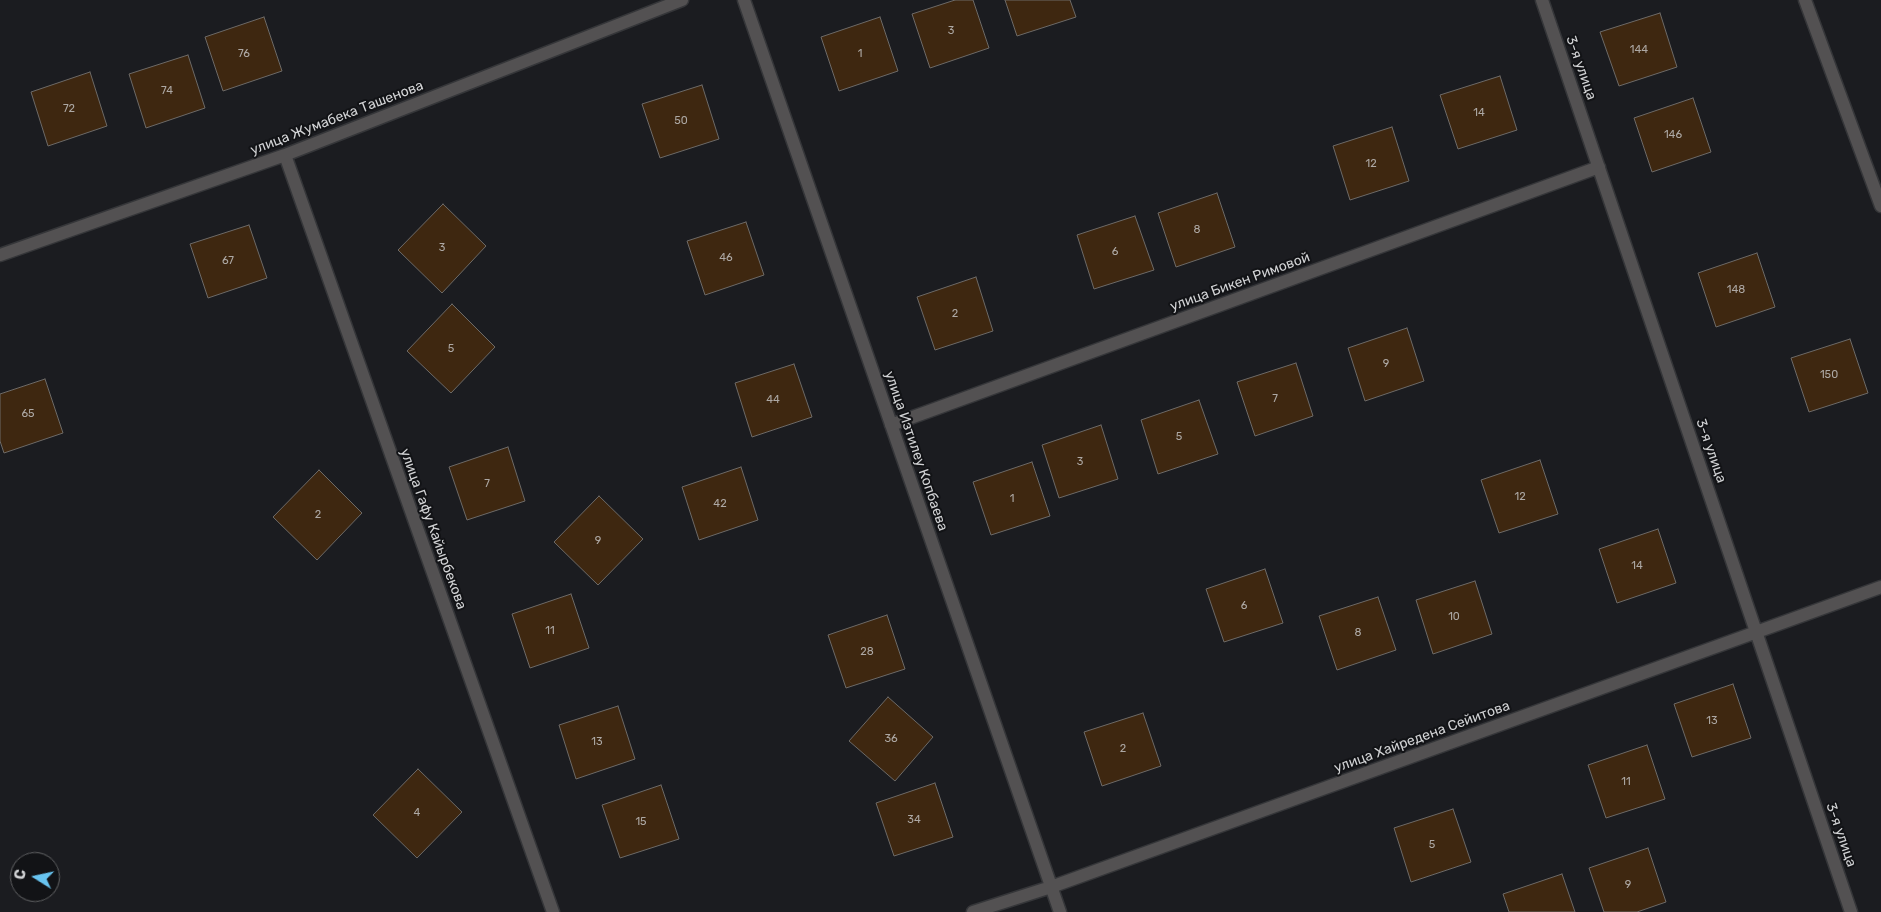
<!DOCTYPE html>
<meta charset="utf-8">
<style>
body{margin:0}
#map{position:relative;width:1881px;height:912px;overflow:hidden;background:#1b1c20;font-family:Rubik,sans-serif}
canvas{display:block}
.north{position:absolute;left:10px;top:852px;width:50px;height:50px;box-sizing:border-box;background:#121316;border:1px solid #5f6062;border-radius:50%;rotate:280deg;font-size:14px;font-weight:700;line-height:20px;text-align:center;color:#d2d3d5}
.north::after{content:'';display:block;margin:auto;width:18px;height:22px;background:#68c4f0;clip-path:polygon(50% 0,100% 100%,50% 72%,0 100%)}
</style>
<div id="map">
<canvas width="1881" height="912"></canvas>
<div class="north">С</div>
</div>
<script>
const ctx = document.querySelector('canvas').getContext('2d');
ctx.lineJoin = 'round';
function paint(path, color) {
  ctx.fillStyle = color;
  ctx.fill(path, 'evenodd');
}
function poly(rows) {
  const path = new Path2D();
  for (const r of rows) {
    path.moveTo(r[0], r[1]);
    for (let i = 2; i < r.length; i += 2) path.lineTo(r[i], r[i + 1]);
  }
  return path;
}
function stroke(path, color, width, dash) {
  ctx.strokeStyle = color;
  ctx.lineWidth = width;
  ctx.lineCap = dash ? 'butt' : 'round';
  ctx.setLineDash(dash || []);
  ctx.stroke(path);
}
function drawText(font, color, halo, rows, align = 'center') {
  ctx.font = font + ' Rubik,sans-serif';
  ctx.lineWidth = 4;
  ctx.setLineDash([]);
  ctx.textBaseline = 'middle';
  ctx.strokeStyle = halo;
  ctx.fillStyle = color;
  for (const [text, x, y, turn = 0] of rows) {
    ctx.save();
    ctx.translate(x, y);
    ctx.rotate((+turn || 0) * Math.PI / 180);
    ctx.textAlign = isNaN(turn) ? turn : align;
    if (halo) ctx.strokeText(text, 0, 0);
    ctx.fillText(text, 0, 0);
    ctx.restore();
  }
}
const building = poly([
 [955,0,973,0,989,48,930,68,912,14,955,0],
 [1005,0,1070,0,1076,17,1017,36,1005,0],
 [1660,13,1677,67,1619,86,1600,32,1660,13],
 [264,17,282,71,223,91,205,37,264,17],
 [880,17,898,71,839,91,821,37,880,17],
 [188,55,205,108,146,128,129,74,188,55],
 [90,72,107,126,48,146,31,92,90,72],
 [1500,76,1517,130,1458,149,1440,95,1500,76],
 [702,85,719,139,660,158,642,104,702,85],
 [1693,98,1711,152,1652,172,1634,118,1693,98],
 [1392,127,1409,181,1350,200,1333,146,1392,127],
 [1217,193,1235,247,1176,267,1158,213,1217,193],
 [443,204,486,246,442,293,398,250,443,204],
 [1135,216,1154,270,1094,289,1077,235,1135,216],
 [746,222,764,275,705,295,687,241,746,222],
 [249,225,267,278,208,298,190,244,249,225],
 [1757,253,1775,307,1716,327,1698,273,1757,253],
 [976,277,993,331,935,350,917,297,976,277],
 [452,304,495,347,451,393,407,351,452,304],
 [1407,328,1424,381,1365,401,1348,348,1407,328],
 [1850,339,1868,393,1809,412,1791,358,1850,339],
 [1296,363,1313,416,1255,436,1237,382,1296,363],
 [794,364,812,417,752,437,735,383,794,364],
 [45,379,63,433,4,453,0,441,0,394,45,379],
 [1199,400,1218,454,1158,474,1141,420,1199,400],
 [1101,425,1118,479,1059,498,1042,445,1101,425],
 [508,447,525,501,467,520,449,467,508,447],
 [1540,460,1558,514,1499,533,1481,480,1540,460],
 [1032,462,1050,516,991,535,973,482,1032,462],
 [741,467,758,520,699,540,682,487,741,467],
 [319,470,362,513,317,560,273,517,319,470],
 [599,496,643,539,598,585,554,542,599,496],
 [1658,529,1676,583,1617,603,1599,549,1658,529],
 [1265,569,1283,623,1224,642,1206,589,1265,569],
 [1475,581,1492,634,1433,654,1416,600,1475,581],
 [571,594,589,648,530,668,512,614,571,594],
 [1378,597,1396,650,1337,670,1319,616,1378,597],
 [887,615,905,669,846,688,828,635,887,615],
 [1733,684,1751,738,1692,757,1674,704,1733,684],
 [888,697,933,737,895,781,849,741,888,697],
 [618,706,635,759,576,779,559,725,618,706],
 [1143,713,1161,766,1102,786,1084,732,1143,713],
 [1647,745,1665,799,1606,818,1588,765,1647,745],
 [418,769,462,812,417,858,373,815,418,769],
 [935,783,953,837,894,856,876,803,935,783],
 [661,785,679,839,620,858,602,805,661,785],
 [1453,809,1471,862,1411,882,1394,828,1453,809],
 [1648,848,1666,902,1637,912,1604,912,1589,868,1648,848],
 [1562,874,1575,912,1509,912,1503,894,1562,874]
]);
const street = poly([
 [744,0,1060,912],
 [1542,0,1851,912],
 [1805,0,1881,206],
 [285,155,553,912],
 [0,255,285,155,682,0],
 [891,425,1599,167],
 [973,912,1051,887,1881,587]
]);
const numberNames = [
 ["3",951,31],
 ["144",1639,50],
 ["76",244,54],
 ["1",860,54],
 ["74",167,91],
 ["72",69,109],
 ["14",1479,113],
 ["50",681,121],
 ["146",1673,135],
 ["12",1371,164],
 ["8",1197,230],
 ["3",442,248],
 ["6",1115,252],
 ["46",726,258],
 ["67",228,261],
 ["148",1736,290],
 ["2",955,314],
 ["5",451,349],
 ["9",1386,364],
 ["150",1829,375],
 ["7",1275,399],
 ["44",773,400],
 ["65",28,414],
 ["5",1179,437],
 ["3",1080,462],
 ["7",487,484],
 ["12",1520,497],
 ["1",1012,499],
 ["42",720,504],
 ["2",318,515],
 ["9",598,541],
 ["14",1637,566],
 ["6",1244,606],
 ["10",1454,617],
 ["11",550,631],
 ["8",1358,633],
 ["28",867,652],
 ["13",1712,721],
 ["36",891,739],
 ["13",597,742],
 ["2",1123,749],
 ["11",1626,782],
 ["4",417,813],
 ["34",914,820],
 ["15",641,822],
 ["5",1432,845],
 ["9",1628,885]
];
const streetNames = [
 ["3-я улица",1581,68,71],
 ["улица Жумабека Ташенова",337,118,-21],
 ["улица Бикен Римовой",1240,282,-20],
 ["улица Изтилеу Копбаева",916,451,71],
 ["3-я улица",1711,451,71],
 ["улица Гафу Кайырбекова",433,529,70],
 ["улица Хайредена Сейитова",1422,737,-20],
 ["3-я улица",1841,835,71]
];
paint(building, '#3e2710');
stroke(building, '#6d6a67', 1);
stroke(street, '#353639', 15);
stroke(street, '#535152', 12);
drawText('11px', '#ada8a4', null, numberNames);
drawText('14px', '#d2d3d5', '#121316', streetNames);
</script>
